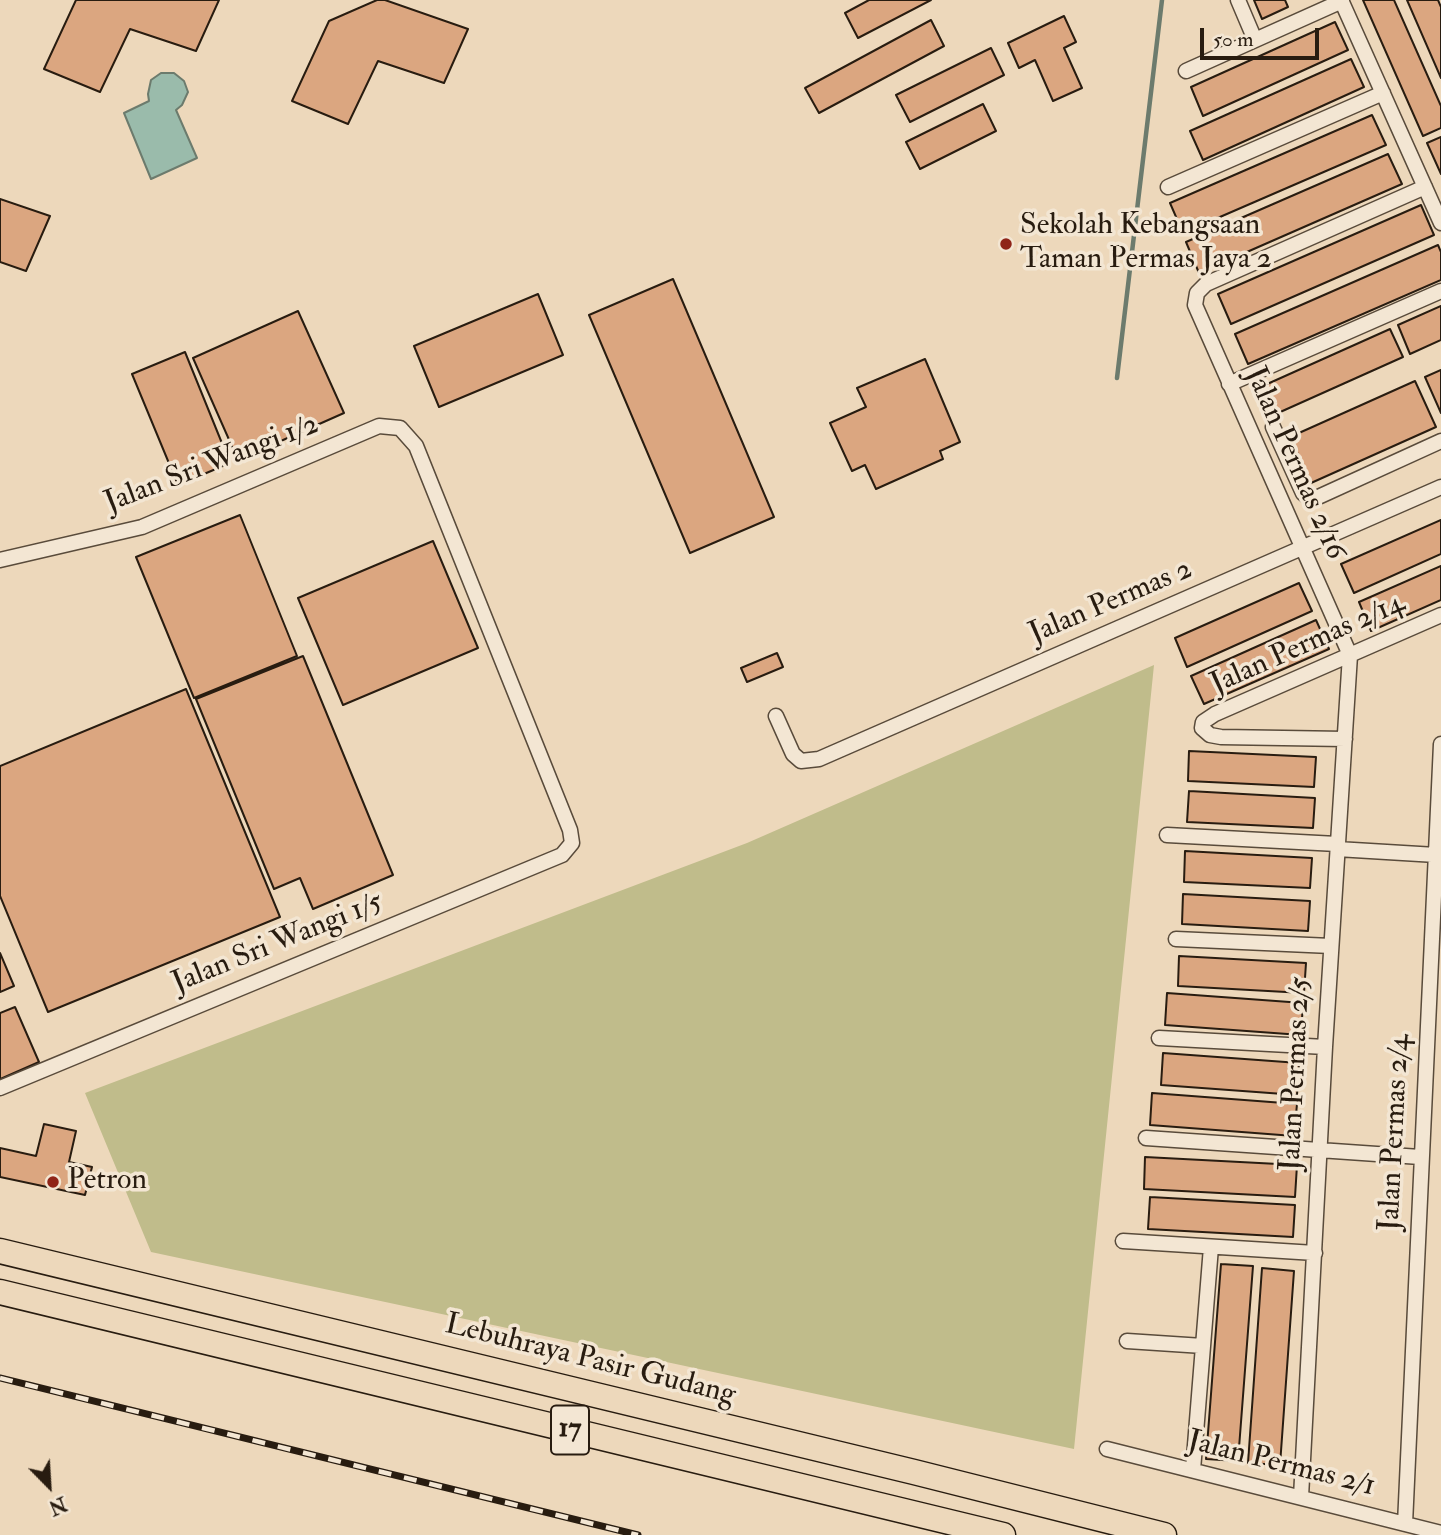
<!DOCTYPE html>
<style>
body{margin:0}
#map{position:relative;width:1441px;height:1535px;overflow:hidden;background:#edd8bb;font-family:"IM FELL Double Pica",serif}
canvas{display:block}
.north{position:absolute;left:14px;top:1451px;width:70px;height:70px;-webkit-text-stroke:5px #f3e6d3;paint-order:stroke;rotate:156deg;font-size:19px;font-weight:700;line-height:28px;text-align:center;color:#281c10}
.north::after{content:'';display:block;margin:auto;width:24px;height:32px;background:#281c10;clip-path:polygon(50% 0,100% 100%,50% 72%,0 100%)}
.scale{position:absolute;left:1200px;top:28px;width:119px;height:32px;box-sizing:border-box;border:4px solid #281c10;border-top:0;padding-left:9px;font-size:21px;line-height:24px;white-space:nowrap;color:#281c10;-webkit-text-stroke:5px #f3e6d3;paint-order:stroke}
</style>
<div id="map">
<canvas width="1441" height="1535"></canvas>
<div class="north">N</div>
<div class="scale">50 m</div>
</div>
<script>
const ctx = document.querySelector('canvas').getContext('2d');
ctx.lineJoin = 'round';
function paint(path, color) {
  ctx.fillStyle = color;
  ctx.fill(path, 'evenodd');
}
function poly(rows) {
  const path = new Path2D();
  for (const r of rows) {
    path.moveTo(r[0], r[1]);
    for (let i = 2; i < r.length; i += 2) path.lineTo(r[i], r[i + 1]);
  }
  return path;
}
function stroke(path, color, width, dash) {
  ctx.strokeStyle = color;
  ctx.lineWidth = width;
  ctx.lineCap = dash ? 'butt' : 'round';
  ctx.setLineDash(dash || []);
  ctx.stroke(path);
}
function drawText(font, color, halo, rows, align = 'center') {
  ctx.font = font + ' "IM FELL Double Pica",serif';
  ctx.lineWidth = 7;
  ctx.setLineDash([]);
  ctx.textBaseline = 'middle';
  ctx.strokeStyle = halo;
  ctx.fillStyle = color;
  for (const [text, x, y, turn = 0] of rows) {
    ctx.save();
    ctx.translate(x, y);
    ctx.rotate((+turn || 0) * Math.PI / 180);
    ctx.textAlign = isNaN(turn) ? turn : align;
    if (halo) ctx.strokeText(text, 0, 0);
    ctx.fillText(text, 0, 0);
    ctx.restore();
  }
}
const green = poly([
 [1154,665,1074,1449,151,1252,85,1093,747,843]
]);
const water = poly([
 [161,73,174,73,184,81,188,92,182,105,176,110,197,158,151,179,124,113,149,101,148,94,151,80,161,73]
]);
const stream = poly([
 [1117,378,1162,0]
]);
const building = poly([
 [76,0,219,0,196,51,130,29,100,92,44,69,76,0],
 [377,0,385,0,468,29,444,83,378,61,348,124,292,101,329,21,377,0],
 [869,0,931,0,858,38,845,13,869,0],
 [1254,0,1285,0,1288,7,1262,19,1254,0],
 [1363,0,1394,0,1441,106,1441,128,1423,136,1363,0],
 [1407,0,1438,0,1441,7,1441,78,1407,0],
 [1064,16,1076,42,1064,48,1082,88,1053,101,1035,60,1019,68,1008,43,1064,16],
 [931,20,944,46,819,113,805,88,931,20],
 [1335,22,1348,50,1203,116,1191,87,1335,22],
 [991,48,1004,75,910,122,896,95,991,48],
 [1351,59,1364,87,1203,160,1190,131,1351,59],
 [983,104,996,131,920,169,906,142,983,104],
 [1372,115,1386,145,1183,233,1170,203,1372,115],
 [1441,137,1441,174,1427,143,1441,137],
 [1388,154,1402,184,1199,273,1186,242,1388,154],
 [0,199,50,216,26,271,0,262,0,199],
 [1421,205,1434,235,1231,324,1218,294,1421,205],
 [1438,245,1441,252,1441,280,1248,364,1235,334,1438,245],
 [673,279,774,517,690,553,589,315,673,279],
 [538,294,563,355,439,407,414,346,538,294],
 [1441,306,1441,340,1410,354,1398,325,1441,306],
 [298,311,344,413,238,460,193,358,298,311],
 [1390,329,1403,357,1278,413,1265,385,1390,329],
 [185,352,230,463,178,485,132,374,185,352],
 [925,359,960,442,940,451,943,459,876,489,865,465,852,471,830,423,866,407,857,388,925,359],
 [1441,370,1441,413,1425,377,1441,370],
 [1415,381,1436,427,1311,483,1290,437,1415,381],
 [240,515,297,656,194,698,136,557,240,515],
 [1441,520,1441,554,1354,593,1341,564,1441,520],
 [433,541,478,648,343,705,298,598,433,541],
 [1441,566,1441,600,1371,631,1359,602,1441,566],
 [1299,583,1312,611,1187,667,1175,638,1299,583],
 [1316,620,1329,649,1204,704,1191,676,1316,620],
 [777,653,783,667,747,682,741,668,777,653],
 [303,656,393,875,313,909,300,878,274,889,196,699,303,656],
 [186,689,280,917,48,1012,0,896,0,766,186,689],
 [1189,751,1316,757,1314,787,1188,781,1189,751],
 [1189,791,1315,798,1313,828,1187,822,1189,791],
 [1185,851,1312,858,1310,888,1184,882,1185,851],
 [1183,894,1310,901,1308,931,1182,924,1183,894],
 [0,953,14,986,0,992,0,953],
 [1179,956,1306,963,1304,993,1178,986,1179,956],
 [1167,993,1303,1003,1301,1035,1165,1025,1167,993],
 [15,1007,39,1062,0,1079,0,1013,15,1007],
 [1163,1053,1299,1063,1297,1095,1161,1085,1163,1053],
 [1152,1093,1297,1104,1294,1136,1150,1125,1152,1093],
 [44,1124,76,1131,69,1162,92,1167,85,1195,0,1177,0,1148,36,1156,44,1124],
 [1145,1157,1297,1165,1295,1197,1144,1189,1145,1157],
 [1150,1197,1295,1205,1293,1237,1148,1229,1150,1197],
 [1221,1264,1253,1266,1238,1461,1206,1459,1221,1264],
 [1262,1268,1294,1271,1280,1465,1248,1463,1262,1268]
]);
const street = poly([
 [1238,0,1255,40],
 [1341,0,1441,223],
 [1186,71,1342,1],
 [1168,187,1383,93],
 [1229,384,1441,291],
 [1273,427,1303,493,1308,497,1316,498,1441,441],
 [0,560,142,527,379,426,400,428,416,446,570,830,572,843,562,855,0,1088],
 [776,716,793,754,801,761,819,759,1441,487],
 [1345,739,1221,737,1210,735,1202,728,1203,722,1215,714,1441,615],
 [1167,835,1337,844],
 [1337,849,1436,855],
 [1176,939,1331,946],
 [1159,1038,1325,1047],
 [1146,1138,1420,1157],
 [1123,1241,1315,1253],
 [1127,1341,1203,1346],
 [1107,1449,1441,1533],
 [1193,1470,1211,1247],
 [1301,1497,1325,1047,1350,655,1195,305,1197,293,1206,284,1425,187],
 [1405,1524,1441,744]
]);
const highway = poly([
 [0,1251,914,1472,1164,1535],
 [0,1292,1003,1535]
]);
const rail = poly([
 [0,1378,638,1535]
]);
const markers = [
 [1006,244,7,"#8f2418"],
 [53,1182,7,"#8f2418"]
];
const shields = [
 [570,1430,38]
];
const shieldNames = [
 ["17",570,1430]
];
const poiNames = [
 ["Sekolah Kebangsaan",1020,227],
 ["Taman Permas Jaya 2",1020,261],
 ["Petron",67,1182]
];
const streetNames = [
 ["Jalan Permas 2/16",1294,464,66],
 ["Jalan Sri Wangi 1/2",212,465,-21],
 ["Jalan Permas 2",1111,603,-23],
 ["Jalan Permas 2/14",1308,645,-24],
 ["Jalan Sri Wangi 1/5",278,944,-22],
 ["Jalan Permas 2/5",1297,1074,-87],
 ["Jalan Permas 2/4",1396,1133,-87],
 ["Lebuhraya Pasir Gudang",590,1361,14],
 ["Jalan Permas 2/1",1281,1465,14]
];
paint(green, '#c0bc8b');
paint(water, '#9abbab');
stroke(water, '#6c7b6d', 2);
stroke(stream, '#6c7b6d', 4.5);
paint(building, '#dba680');
stroke(building, '#281c10', 2);
stroke(street, '#594b3b', 17);
stroke(highway, '#281c10', 27);
stroke(street, '#f3e6d3', 14);
stroke(highway, '#edd8bb', 24);
stroke(rail, '#281c10', 7);
stroke(rail, '#f3e6d3', 4.5, [13]);
for (const [x, y, r, color] of markers) {
  const dot = new Path2D();
  dot.arc(x, y, r, 0, 2 * Math.PI);
  ctx.fillStyle = color;
  ctx.fill(dot);
  stroke(dot, '#f3e6d3', 2.5);
}
for (const [x, y, w] of shields) {
  const box = new Path2D();
  box.roundRect(x - w / 2, y - 24.5, w, 49, 5);
  ctx.fillStyle = '#f3e6d3';
  ctx.fill(box);
  stroke(box, '#281c10', 2);
}
drawText('bold 28px', '#281c10', null, shieldNames);
drawText('30px', '#281c10', '#f3e6d3', poiNames, 'left');
drawText('30px', '#281c10', '#f3e6d3', streetNames);
</script>
